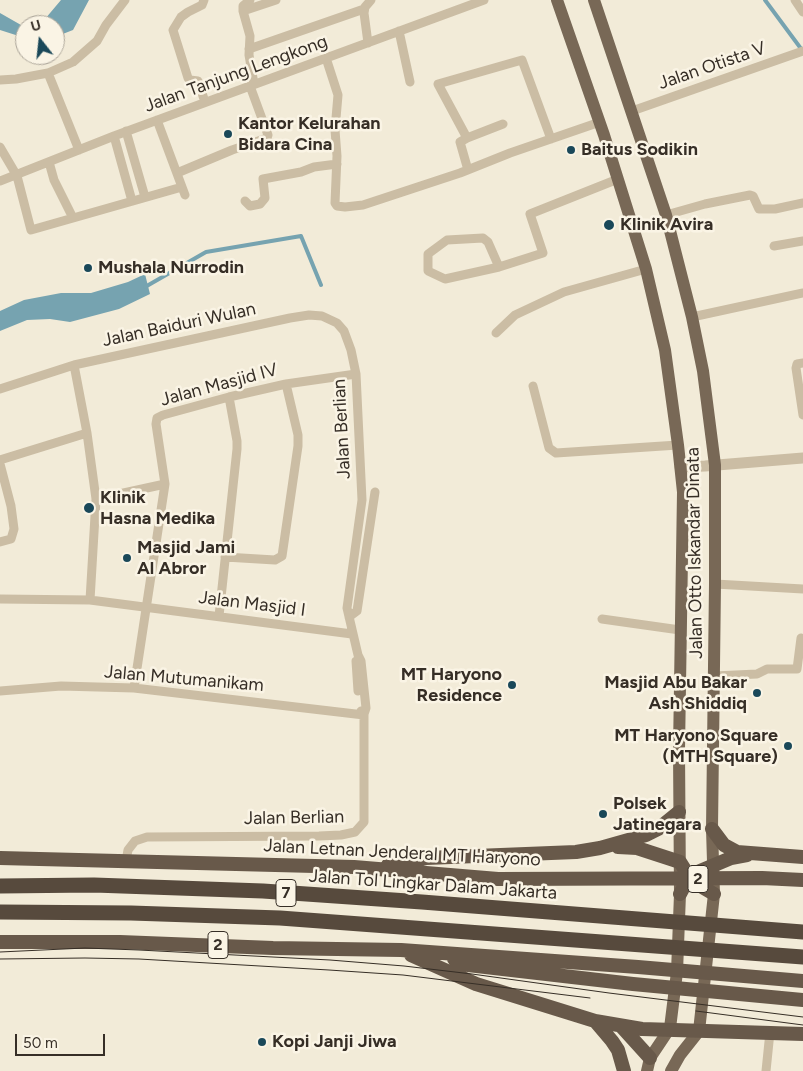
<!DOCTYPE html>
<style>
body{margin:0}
#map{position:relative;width:803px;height:1071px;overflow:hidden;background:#f2ebd8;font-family:Figtree,sans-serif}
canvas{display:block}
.north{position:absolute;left:15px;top:15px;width:50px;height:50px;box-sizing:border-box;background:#faf4e5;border:1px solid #aca599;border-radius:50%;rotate:344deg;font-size:14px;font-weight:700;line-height:20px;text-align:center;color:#362e26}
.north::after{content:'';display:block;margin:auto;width:18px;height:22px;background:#1a4859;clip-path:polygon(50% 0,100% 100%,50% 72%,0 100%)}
.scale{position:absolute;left:15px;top:1034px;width:90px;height:22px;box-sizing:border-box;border:2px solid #362e26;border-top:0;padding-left:6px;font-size:15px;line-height:18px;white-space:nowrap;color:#362e26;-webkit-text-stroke:4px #faf4e5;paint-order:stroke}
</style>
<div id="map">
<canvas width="803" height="1071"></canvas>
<div class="north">U</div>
<div class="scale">50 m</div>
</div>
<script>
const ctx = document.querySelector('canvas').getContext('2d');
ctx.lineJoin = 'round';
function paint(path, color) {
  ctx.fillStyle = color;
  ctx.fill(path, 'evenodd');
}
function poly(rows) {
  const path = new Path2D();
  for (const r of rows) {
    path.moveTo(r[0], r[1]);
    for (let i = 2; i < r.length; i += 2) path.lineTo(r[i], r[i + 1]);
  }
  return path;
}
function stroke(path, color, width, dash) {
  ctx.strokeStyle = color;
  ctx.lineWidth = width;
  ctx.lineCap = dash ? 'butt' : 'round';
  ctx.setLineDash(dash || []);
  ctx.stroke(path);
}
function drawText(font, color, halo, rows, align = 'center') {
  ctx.font = font + ' Figtree,sans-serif';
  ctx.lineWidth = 5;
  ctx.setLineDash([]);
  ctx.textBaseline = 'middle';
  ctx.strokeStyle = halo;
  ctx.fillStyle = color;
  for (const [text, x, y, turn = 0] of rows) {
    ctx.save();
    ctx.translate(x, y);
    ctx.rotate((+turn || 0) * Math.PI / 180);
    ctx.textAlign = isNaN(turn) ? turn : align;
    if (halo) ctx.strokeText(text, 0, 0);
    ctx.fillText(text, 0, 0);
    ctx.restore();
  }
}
const water = poly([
 [61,0,89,0,73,30,55,37,55,25,25,25,25,38,0,30,0,13,21,25,45,19],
 [145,274,150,294,119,309,70,322,50,319,27,320,0,331,0,311,24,300,61,293,91,293,128,282]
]);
const stream = poly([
 [765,0,802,50],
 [145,287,206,252,301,236,321,285]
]);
const minor = poly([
 [204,0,202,5,188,12,181,17,173,30,188,78,190,80,198,81,205,102],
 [250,0,243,6,243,11,250,36,249,55,254,84],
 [795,0,803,12],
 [243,11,276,0],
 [399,31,410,82],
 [368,43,364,13,365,7,371,0],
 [249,49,364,9],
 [326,58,338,95,335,130,337,156,335,203,337,206,345,207,363,205,460,173,510,153,600,122],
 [48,73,79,150],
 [0,80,16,79,48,73,73,62,97,41,106,25,125,0],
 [632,111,803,51],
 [157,120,185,195],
 [126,131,145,197],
 [114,136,132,201],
 [467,138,503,124],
 [0,147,17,176,31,230,182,187],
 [49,162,54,180,72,216,74,217],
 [468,170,460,142,467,138,438,84,522,60,551,139],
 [177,173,232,150,267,138,268,135,250,86],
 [0,181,114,136,484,0],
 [245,201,250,206,260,204,265,198,263,179,301,172,314,167,337,164],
 [666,215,705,204,750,195,753,196,759,209,775,209,803,203],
 [774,246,803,241],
 [499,267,488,242,483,238,447,240,428,254,428,271,445,279,499,267,543,253,530,214,618,179],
 [692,317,803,293],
 [496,333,515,315,564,292,646,269],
 [803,363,797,364,796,368,803,415],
 [74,365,87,433,96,499,90,600],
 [533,386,549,448,556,453,678,445],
 [0,389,74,365,290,318,309,315,322,316,337,323,344,331,351,350,356,374,362,500,347,608,358,655,361,661,366,708,364,714],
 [0,460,87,433],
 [0,464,11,506,14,529,11,539,0,542],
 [96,499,165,484],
 [225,557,275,560,282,556,298,446,298,435,286,384],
 [715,584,803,589],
 [0,599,90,600,352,634],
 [219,616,237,449,237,441,229,397],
 [349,617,357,611,375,492],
 [602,619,680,630],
 [356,661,358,691],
 [714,676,757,674,767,669,797,669,801,638],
 [134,688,165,484,156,424,157,418,163,415,229,397,286,384,356,374],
 [0,691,61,686,134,688,364,715],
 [126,861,128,850,135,841,147,837,319,836,341,835,355,832,364,822,364,715,361,711],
 [766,1071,770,1032]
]);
const tertiary = poly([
 [680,467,705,466,803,458]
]);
const primary = poly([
 [557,0,604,135,646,269,665,350,678,445,683,492,679,750,680,894,677,972,670,1028,650,1058,647,1071],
 [594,0,666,215,692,317,703,371,715,465,715,584,712,829,714,894,699,1031,680,1055,671,1071]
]);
const trunk = poly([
 [712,829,724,845,737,852,803,857],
 [618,847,637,848,680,862,692,881,714,894],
 [0,858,354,867,498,879,762,878,803,880],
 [388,865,426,858,576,852,600,848,646,835,658,829,679,812],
 [680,894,689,877,693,874,731,858,747,855],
 [0,942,120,942,273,948,401,950,638,967,803,981],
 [411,955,476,984,595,1021,642,1029,803,1034],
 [454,959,468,965,633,984,803,1000],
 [595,1021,612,1041,618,1050,624,1071],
 [621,1026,650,1058]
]);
const motorway = poly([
 [0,886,94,885,263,891,422,902,803,932],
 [0,912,131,913,280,918,803,957]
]);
const tram = poly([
 [0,952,85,948,139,950,330,960,404,966,472,974,609,993,803,1017],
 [0,959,85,958,139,959,329,970,403,975,590,998],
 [696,1011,803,1025]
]);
const markers = [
 [228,134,5,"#1a4859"],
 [571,150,5,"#1a4859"],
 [609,225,6,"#1a4859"],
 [88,268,5,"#1a4859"],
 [89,508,6,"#1a4859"],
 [127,558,5,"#1a4859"],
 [512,685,5,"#1a4859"],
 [757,693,5,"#1a4859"],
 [788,746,5,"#1a4859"],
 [603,814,5,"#1a4859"],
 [262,1042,5,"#1a4859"]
];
const shields = [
 [698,879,20],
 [286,893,20],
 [218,945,20]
];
const shieldNames = [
 ["2",698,879],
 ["7",286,893],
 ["2",218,945]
];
const streetNames = [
 ["Jalan Otista V",712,66,-19],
 ["Jalan Tanjung Lengkong",236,74,-20],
 ["Jalan Baiduri Wulan",179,325,-12],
 ["Jalan Masjid IV",219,385,-15],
 ["Jalan Berlian",342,429,-93],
 ["Jalan Otto Iskandar Dinata",695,553,-91],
 ["Jalan Masjid I",252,604,7],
 ["Jalan Mutumanikam",184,679,5],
 ["Jalan Berlian",294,818,-1],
 ["Jalan Letnan Jenderal MT Haryono",402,853,3],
 ["Jalan Tol Lingkar Dalam Jakarta",433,885,4]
];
const poiNames = [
 ["Kantor Kelurahan",238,124],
 ["Bidara Cina",238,145],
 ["Baitus Sodikin",581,150],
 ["Klinik Avira",620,225],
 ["Mushala Nurrodin",98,268],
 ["Klinik",100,498],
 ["Hasna Medika",100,519],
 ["Masjid Jami",137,548],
 ["Al Abror",137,569],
 ["MT Haryono",502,675,"right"],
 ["Residence",502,696,"right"],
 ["Masjid Abu Bakar",747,683,"right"],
 ["Ash Shiddiq",747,704,"right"],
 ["MT Haryono Square",778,736,"right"],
 ["(MTH Square)",778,757,"right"],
 ["Polsek",613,804],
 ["Jatinegara",613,825],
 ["Kopi Janji Jiwa",272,1042]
];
paint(water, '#76a3b0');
stroke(stream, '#76a3b0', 4);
stroke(minor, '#cbbda4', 9);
stroke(tertiary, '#cbbda4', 11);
stroke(primary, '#786856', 12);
stroke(trunk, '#68594a', 14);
stroke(motorway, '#574a3d', 15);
stroke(tram, '#362e26', 1);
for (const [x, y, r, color] of markers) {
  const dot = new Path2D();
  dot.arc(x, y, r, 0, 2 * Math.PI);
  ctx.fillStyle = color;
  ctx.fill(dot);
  stroke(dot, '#faf4e5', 2);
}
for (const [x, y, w] of shields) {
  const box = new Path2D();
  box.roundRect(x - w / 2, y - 13.5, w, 27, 4);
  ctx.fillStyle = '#faf4e5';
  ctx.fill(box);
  stroke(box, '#362e26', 1);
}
drawText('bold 16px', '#362e26', null, shieldNames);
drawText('18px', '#362e26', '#faf4e5', streetNames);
drawText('bold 18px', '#362e26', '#faf4e5', poiNames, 'left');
</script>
